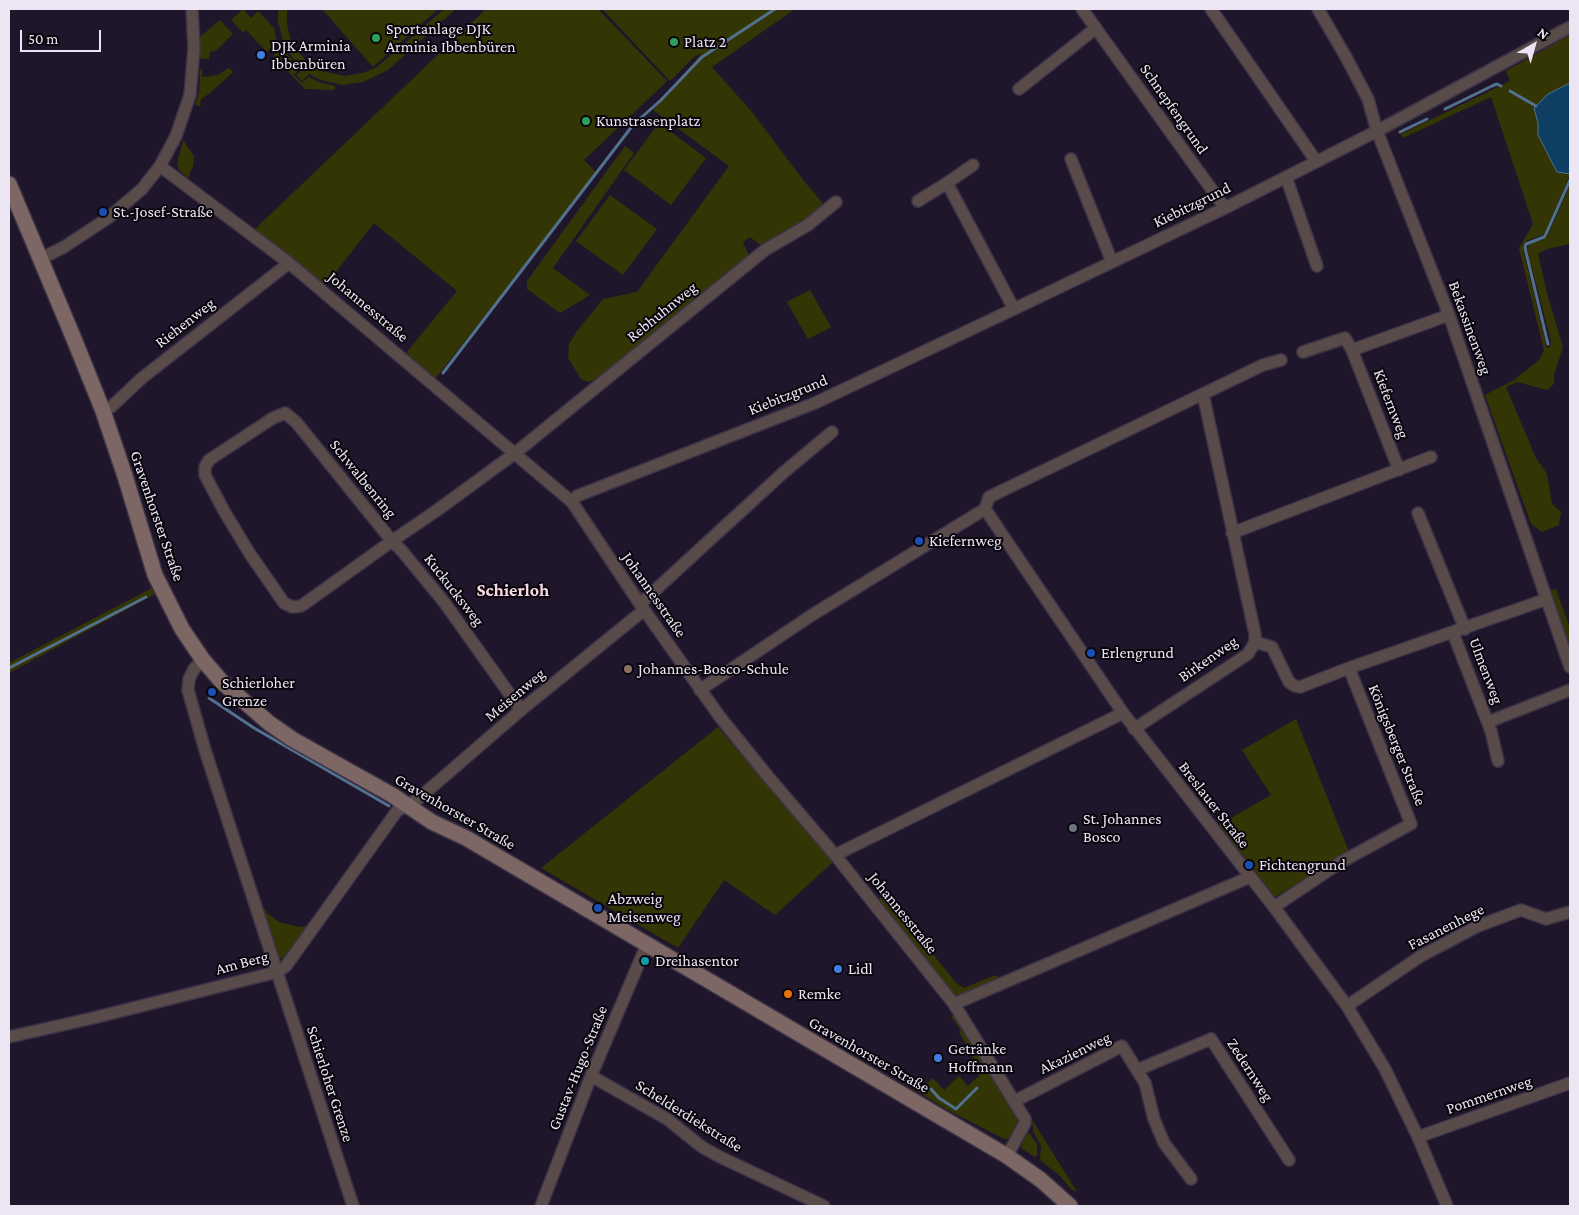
<!DOCTYPE html>
<meta charset="utf-8">
<style>
body{margin:0}
#map{position:relative;width:1579px;height:1215px;overflow:hidden;background:#20162b;font-family:"Crimson Pro",serif}
canvas{display:block}
.frame{position:absolute;inset:0;border:10px solid #ece6f4;pointer-events:none}
.north{position:absolute;left:1509px;top:20px;width:50px;height:50px;-webkit-text-stroke:4px #08050c;paint-order:stroke;rotate:38deg;font-size:14px;font-weight:700;line-height:20px;text-align:center;color:#ece6f4}
.north::after{content:'';display:block;margin:auto;width:18px;height:22px;background:#ece6f4;clip-path:polygon(50% 0,100% 100%,50% 72%,0 100%)}
.scale{position:absolute;left:20px;top:30px;width:81px;height:22px;box-sizing:border-box;border:2px solid #ece6f4;border-top:0;padding-left:6px;font-size:15px;line-height:18px;white-space:nowrap;color:#ece6f4;-webkit-text-stroke:4px #08050c;paint-order:stroke}
</style>
<div id="map">
<canvas width="1579" height="1215"></canvas>
<div class="frame"></div>
<div class="north">N</div>
<div class="scale">50 m</div>
</div>
<script>
const ctx = document.querySelector('canvas').getContext('2d');
ctx.lineJoin = 'round';
function paint(path, color) {
  ctx.fillStyle = color;
  ctx.fill(path, 'evenodd');
}
function poly(rows) {
  const path = new Path2D();
  for (const r of rows) {
    path.moveTo(r[0], r[1]);
    for (let i = 2; i < r.length; i += 2) path.lineTo(r[i], r[i + 1]);
  }
  return path;
}
function stroke(path, color, width, dash) {
  ctx.strokeStyle = color;
  ctx.lineWidth = width;
  ctx.lineCap = dash ? 'butt' : 'round';
  ctx.setLineDash(dash || []);
  ctx.stroke(path);
}
function drawText(font, color, halo, rows, align = 'center') {
  ctx.font = font + ' "Crimson Pro",serif';
  ctx.lineWidth = 4;
  ctx.setLineDash([]);
  ctx.textBaseline = 'middle';
  ctx.strokeStyle = halo;
  ctx.fillStyle = color;
  for (const [text, x, y, turn = 0] of rows) {
    ctx.save();
    ctx.translate(x, y);
    ctx.rotate((+turn || 0) * Math.PI / 180);
    ctx.textAlign = isNaN(turn) ? turn : align;
    if (halo) ctx.strokeText(text, 0, 0);
    ctx.fillText(text, 0, 0);
    ctx.restore();
  }
}
const green = poly([
 [243,9,251,18,258,11,274,28,277,42,267,52,246,30,243,33,231,20],
 [278,9,287,9,287,25,290,38,295,47,305,60,321,71,345,76,363,73,377,67,444,9,456,9,388,70,363,82,342,85,321,80,309,74,302,81,296,75,302,70,285,48,278,22],
 [322,9,438,9,373,67],
 [486,9,598,9,667,81,584,160,597,173,435,379,406,353,457,291,374,223,325,286,255,229],
 [602,9,795,9,712,67,752,112,804,181,821,201,824,207,803,222,762,246,750,237,743,242,749,256,607,375,588,382,581,379,568,358,569,344,577,331,603,299,637,292,729,166,653,110,701,54,695,56,670,81],
 [220,20,233,34,217,50,210,52,209,59,202,59,199,57,200,37],
 [1570,35,1570,83,1548,94,1534,108,1538,123,1538,135,1557,172,1570,174,1570,175,1545,234,1526,241,1523,249,1547,348,1550,347,1551,341,1527,249,1531,242,1542,240,1548,235,1570,185,1570,244,1547,249,1538,254,1548,297,1563,347,1554,375,1554,384,1547,390,1517,382,1506,387,1536,458,1547,474,1552,504,1561,512,1559,525,1542,532,1531,524,1485,395,1514,380,1539,360,1544,350,1519,248,1533,224,1491,97,1403,138,1401,134,1510,81,1506,71],
 [282,48,299,69,294,75,302,83,309,77,319,82,335,86,335,90,305,89,273,56],
 [229,68,233,72,210,93,201,99,200,106,195,105,199,92,200,69,202,69,202,77,218,75],
 [659,123,706,158,671,205,624,170],
 [183,140,194,156,193,166,188,178,179,170,177,164],
 [625,146,634,153,553,268,590,295,560,313,527,289,527,281],
 [610,195,657,229,623,275,576,241],
 [810,290,831,327,808,339,787,302],
 [152,588,155,594,9,673,9,663],
 [1556,589,1570,628,1570,654,1550,591],
 [1296,719,1349,852,1275,897,1219,825,1271,795,1242,750],
 [718,727,833,862,775,915,724,880,678,948,541,868],
 [885,895,957,984,964,988,996,975,998,978,962,995,952,996,877,900],
 [261,904,268,914,279,922,300,927,307,926,315,919,287,957,283,959,278,956],
 [954,1015,998,1087,1012,1105,1018,1117,1018,1124,1010,1137,1006,1140,946,1109,895,1078,895,1077,913,1087,918,1081,923,1087,933,1078,944,1090,959,1076,968,1086,982,1073,959,1032,961,1030,951,1017],
 [1026,1110,1077,1192,1072,1190,1060,1176,1040,1160,1041,1146,1033,1131,1033,1126],
 [1028,1131,1037,1144,1037,1155,1035,1157,1021,1148,1022,1141]
]);
const water = poly([
 [1570,83,1570,174,1557,172,1538,135,1538,123,1534,108,1548,94,1570,83]
]);
const stream = poly([
 [1510,91,1536,106],
 [1445,109,1492,86,1497,84,1501,86],
 [1400,132,1427,119],
 [1548,344,1525,248,1526,244,1544,237,1546,234,1570,180],
 [443,373,633,125,661,100,702,57,775,9],
 [9,668,146,597],
 [209,698,254,728,389,806],
 [931,1089,939,1098,956,1109,977,1088]
]);
const street = poly([
 [1082,9,1225,208],
 [1211,9,1316,161],
 [1318,9,1346,57,1368,99,1377,131,1449,315,1570,667],
 [1019,89,1096,28],
 [1071,159,1112,262],
 [973,165,947,183,1014,309],
 [160,166,289,263,572,502,640,604,720,717,766,774,835,855,954,1004,1025,1119,1025,1123,1007,1156],
 [1286,177,1317,266],
 [918,201,947,183],
 [40,259,64,247,108,218,142,189,160,166,176,136,190,95,194,48,192,9],
 [1303,352,1345,338,1352,350],
 [103,411,111,407,142,378,289,263],
 [1399,470,1352,350,1449,315],
 [572,502,577,496,815,403,1014,309,1225,208,1377,131,1570,27],
 [985,509,1123,713,1274,907,1347,1006,1385,1069,1418,1137,1447,1206],
 [1418,513,1465,629],
 [1232,533,1431,457],
 [640,604,784,472,832,432],
 [1453,633,1491,731,1498,761],
 [1255,642,1272,647,1289,682,1295,686,1300,687,1349,668],
 [203,660,194,669,189,679,188,690,205,750,353,1206],
 [700,690,812,615,985,509,989,497,1263,365,1281,360],
 [521,710,444,602,402,551,392,541,296,422,285,413,273,418,209,460,205,467,205,475,224,511,250,554,284,603,292,607,301,606,304,604,392,541,436,511,514,454,765,250,808,225,836,202],
 [1488,722,1570,690],
 [1134,729,1248,654,1255,642,1255,634,1203,394],
 [835,855,1123,713],
 [1274,907,1341,862,1411,824,1349,668,1547,599],
 [954,1004,1250,877],
 [1347,1006,1421,956,1478,926,1521,910,1546,919,1570,912],
 [9,1037,93,1018,277,972,286,966,397,811,418,799,521,710,644,610],
 [1137,1070,1211,1039,1289,1160],
 [591,1076,667,1119,702,1147,720,1157,824,1206],
 [1015,1101,1122,1046,1145,1083,1154,1119,1164,1143,1191,1179],
 [1418,1137,1570,1083],
 [541,1206,591,1076,647,944]
]);
const secondary = poly([
 [9,184,74,339,103,411,125,476,155,575,182,629,203,660,222,682,269,723,292,739,392,795,432,822,466,838,1007,1156,1041,1180,1070,1206]
]);
const markers = [
 [376,38,5,"#2e9e5b"],
 [674,42,5,"#2e9e5b"],
 [261,55,5,"#3f7fe0"],
 [586,121,5,"#2e9e5b"],
 [103,212,5,"#1a4fb4"],
 [919,541,5,"#1a4fb4"],
 [1091,653,5,"#1a4fb4"],
 [628,669,5,"#8d6e63"],
 [212,692,5,"#1a4fb4"],
 [1073,828,5,"#6b7280"],
 [1249,865,5,"#1a4fb4"],
 [598,908,5,"#1a4fb4"],
 [645,961,5,"#0f9aa8"],
 [838,969,5,"#3f7fe0"],
 [788,994,5,"#e8710a"],
 [938,1058,5,"#3f7fe0"]
];
const poiNames = [
 ["Sportanlage DJK",386,29],
 ["Arminia Ibbenbüren",386,47],
 ["Platz 2",684,42],
 ["DJK Arminia",271,46],
 ["Ibbenbüren",271,64],
 ["Kunstrasenplatz",596,121],
 ["St.-Josef-Straße",113,212],
 ["Kiefernweg",929,541],
 ["Erlengrund",1101,653],
 ["Johannes-Bosco-Schule",638,669],
 ["Schierloher",222,683],
 ["Grenze",222,701],
 ["St. Johannes",1083,819],
 ["Bosco",1083,837],
 ["Fichtengrund",1259,865],
 ["Abzweig",608,899],
 ["Meisenweg",608,917],
 ["Dreihasentor",655,961],
 ["Lidl",848,969],
 ["Remke",798,994],
 ["Getränke",948,1049],
 ["Hoffmann",948,1067]
];
const streetNames = [
 ["Schnepfengrund",1174,109,55],
 ["Kiebitzgrund",1192,205,-26],
 ["Johannesstraße",368,307,40],
 ["Rebhuhnweg",662,312,-39],
 ["Riehenweg",185,323,-38],
 ["Bekassinenweg",1470,328,70],
 ["Kiebitzgrund",788,395,-22],
 ["Kiefernweg",1391,404,69],
 ["Schwalbenring",363,479,51],
 ["Gravenhorster Straße",157,516,71],
 ["Kuckucksweg",454,590,52],
 ["Johannesstraße",654,595,55],
 ["Birkenweg",1208,659,-35],
 ["Ulmenweg",1486,671,69],
 ["Meisenweg",515,695,-40],
 ["Königsberger Straße",1397,745,68],
 ["Breslauer Straße",1214,805,52],
 ["Gravenhorster Straße",455,812,30],
 ["Johannesstraße",903,913,51],
 ["Fasanenhege",1446,927,-27],
 ["Am Berg",242,963,-15],
 ["Akazienweg",1075,1053,-26],
 ["Gravenhorster Straße",869,1055,30],
 ["Gustav-Hugo-Straße",578,1068,-68],
 ["Zedernweg",1250,1070,57],
 ["Schierloher Grenze",330,1084,72],
 ["Pommernweg",1489,1095,-19],
 ["Schelderdiekstraße",689,1116,32]
];
const neighbourhoodNames = [
 ["Schierloh",513,590]
];
paint(green, '#343504');
paint(water, '#0e3f62');
stroke(water, '#51718e', 1);
stroke(stream, '#51718e', 3);
stroke(street, '#3d3347', 14);
stroke(secondary, '#3d3347', 18);
stroke(street, '#594b4a', 11);
stroke(secondary, '#7c6764', 15);
for (const [x, y, r, color] of markers) {
  const dot = new Path2D();
  dot.arc(x, y, r, 0, 2 * Math.PI);
  ctx.fillStyle = color;
  ctx.fill(dot);
  stroke(dot, '#08050c', 2);
}
drawText('16px', '#ece6f4', '#08050c', poiNames, 'left');
drawText('16px', '#ece6f4', '#08050c', streetNames);
drawText('bold 18px', '#f9d7e1', '#08050c', neighbourhoodNames);
</script>
